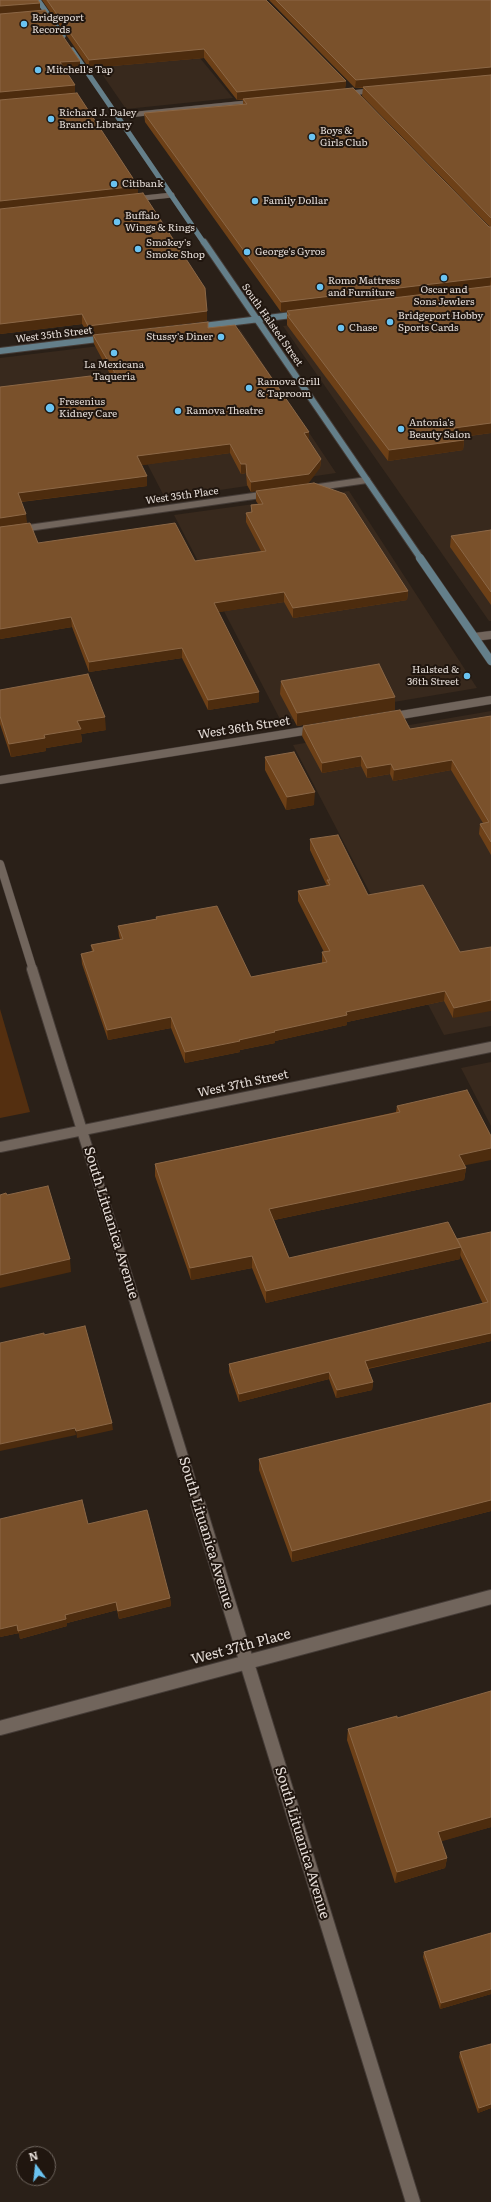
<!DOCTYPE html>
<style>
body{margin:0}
#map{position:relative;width:491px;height:2202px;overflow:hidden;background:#2a2018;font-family:Literata,serif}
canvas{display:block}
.north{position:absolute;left:16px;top:2146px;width:40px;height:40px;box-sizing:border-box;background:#20160f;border:1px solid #6f665f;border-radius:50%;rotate:345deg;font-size:11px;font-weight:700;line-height:16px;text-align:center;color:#e5ddd8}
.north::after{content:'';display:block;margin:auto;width:14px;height:18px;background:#6ac3f1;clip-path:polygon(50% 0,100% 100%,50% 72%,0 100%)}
</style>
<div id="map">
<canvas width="491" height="2202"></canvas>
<div class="north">N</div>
</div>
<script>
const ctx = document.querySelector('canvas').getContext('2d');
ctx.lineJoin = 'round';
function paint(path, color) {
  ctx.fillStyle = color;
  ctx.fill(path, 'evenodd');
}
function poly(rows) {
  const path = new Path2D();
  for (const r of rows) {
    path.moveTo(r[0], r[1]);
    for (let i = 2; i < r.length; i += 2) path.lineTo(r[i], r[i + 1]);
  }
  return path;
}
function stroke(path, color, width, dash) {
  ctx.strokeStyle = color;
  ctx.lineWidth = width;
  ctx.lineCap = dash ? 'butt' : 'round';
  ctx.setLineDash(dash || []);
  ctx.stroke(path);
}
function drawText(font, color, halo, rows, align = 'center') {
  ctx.font = font + ' Literata,serif';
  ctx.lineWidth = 4;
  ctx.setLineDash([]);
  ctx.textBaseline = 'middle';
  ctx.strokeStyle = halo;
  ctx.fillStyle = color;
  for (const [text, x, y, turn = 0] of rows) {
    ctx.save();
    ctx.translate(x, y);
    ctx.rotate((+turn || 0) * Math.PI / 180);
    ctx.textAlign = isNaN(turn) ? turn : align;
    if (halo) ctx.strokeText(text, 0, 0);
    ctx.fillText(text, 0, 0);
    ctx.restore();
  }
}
const built = poly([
 [51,0,152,0,233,98,126,109],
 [409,310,491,409,491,621,489,621,283,326],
 [240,329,336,473,165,498,124,419,0,435,0,358],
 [349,491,477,688,281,721,174,515],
 [491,711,491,1026,444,1035,293,745],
 [491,1062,491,1126,461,1068]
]);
const green = poly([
 [0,1009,30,1112,0,1118]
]);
const minorFar4 = poly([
 [344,94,376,90],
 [118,116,256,102],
 [134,199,172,195]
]);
const minorFar3 = poly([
 [312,488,367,480],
 [0,532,268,494]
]);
const minorFar2 = poly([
 [475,637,491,635],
 [389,717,491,700],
 [0,780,316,729],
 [0,864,33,970]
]);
const minorFar1 = poly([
 [32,969,198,1505],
 [0,1147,491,1047]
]);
const minor = poly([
 [198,1504,413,2202],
 [0,1728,491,1597]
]);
const secondaryFar2 = poly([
 [38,0,63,36],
 [72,50,204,243]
]);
const secondaryFar1 = poly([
 [204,242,421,559],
 [195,327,300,314],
 [0,351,106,338]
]);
const secondary = poly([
 [420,558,491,661]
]);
const wall = poly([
 [0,0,40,3,40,11,80,61,80,69,65,70,75,85,75,93,138,186,138,194,207,321,89,335,82,324,0,334],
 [42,0,266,0,346,81,345,89,489,227,490,227,362,96,363,88,355,88,269,0,491,0,491,433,462,437,464,440,463,450,388,461,287,325,287,311,281,312,145,122,144,113,243,104,243,100,237,100,204,58,89,68],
 [208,328,309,432,309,440,321,459,320,468,251,492,247,485,246,473,241,474,230,453,141,465,147,476,147,486,21,502,27,523,38,543,195,561,261,551,246,522,246,513,251,512,251,505,258,504,256,501,256,491,408,591,407,600,293,618,284,602,218,612,259,702,208,710,182,658,89,672,72,627,0,639,0,387,110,374,94,344,93,335],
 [491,530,491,605,450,547,451,536],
 [281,681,395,697,395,710,297,726,280,694],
 [0,690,106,730,81,734,82,742,46,748,46,751,11,757,0,724],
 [491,716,491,855,479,834,480,824,483,823,451,770,393,781,390,774,367,778,361,766,322,773,302,736,303,726,410,729],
 [265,757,314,805,286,810,265,770],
 [310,839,368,895,460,952,453,1018,444,1001,347,1022,347,1025,275,1041,275,1043,240,1050,240,1052,185,1063,171,1028,108,1040,82,964,81,954,92,952,91,945,120,939,119,936,118,926,156,919,156,917,251,977,322,963,322,952,324,952,298,901,298,891,327,886,310,850],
 [397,1106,464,1166,466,1168,464,1180,274,1220,289,1258,457,1239,491,1232,491,1341,368,1369,373,1382,372,1390,336,1398,329,1379,239,1402,229,1372,229,1364,483,1304,460,1255,460,1259,339,1286,266,1303,252,1268,191,1280,155,1176,155,1164,396,1112],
 [491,1403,491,1511,292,1562,259,1470,259,1459],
 [88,1524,170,1598,171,1606,119,1619,117,1610,67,1623,67,1626,20,1639,19,1633,0,1637],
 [397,1718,491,1827,441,1841,447,1858,445,1868,395,1883,347,1740,348,1729],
 [491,1933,491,1994,440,2009,423,1957,424,1952],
 [460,2052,491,2108,478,2113,459,2057]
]);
const shadedWall = poly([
 [40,3,40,11,0,14,0,6],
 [204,49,204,58,89,68,89,60],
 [80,61,80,69,60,71,60,62],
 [491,67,491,75,355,88,356,80],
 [346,81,345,89,237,100,237,92],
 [75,85,75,93,0,101,0,92],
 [138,186,138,195,0,210,0,201],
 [491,277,490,286,281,312,281,302],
 [207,311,207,321,89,335,88,326],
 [82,314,82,324,0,334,0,324],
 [491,423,491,433,453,438,454,428],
 [309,432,309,442,304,433],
 [464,440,463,450,388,461,389,450],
 [230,444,230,453,137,466,137,456],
 [321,459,320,468,308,484,251,492,251,482],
 [241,464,246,464,246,473,241,474],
 [147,476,147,486,19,502,18,493],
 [26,514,27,523,0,527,0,518],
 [408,591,407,600,293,618,293,608],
 [284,592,284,602,214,613,214,603],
 [71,617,72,627,0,639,0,629],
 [182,648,182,658,89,672,89,662],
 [259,692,259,702,208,710,208,700],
 [395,697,395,710,297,726,297,713],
 [105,717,106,730,81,734,82,742,46,748,46,751,11,757,9,744,44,735,77,721],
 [361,756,361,766,322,773,322,763],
 [452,760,451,770,393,781,394,770],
 [391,764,390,774,367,778,367,768],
 [315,792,314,805,286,810,287,797],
 [445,991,444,1001,347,1022,347,1025,275,1041,275,1043,240,1050,240,1052,185,1063,185,1052,239,1040,346,1012],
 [491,1000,491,1011,453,1018,454,1008],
 [171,1017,171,1028,108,1040,107,1030],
 [491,1148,491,1160,457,1167,459,1155],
 [466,1168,464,1180,269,1221,269,1209],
 [461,1247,460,1259,339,1286,266,1303,266,1291,340,1274],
 [252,1256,252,1268,191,1280,190,1268],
 [70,1259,71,1272,0,1288,0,1275],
 [491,1333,491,1341,365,1369,365,1361],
 [329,1372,329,1379,239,1402,239,1394],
 [373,1382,372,1390,336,1398,337,1390],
 [112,1423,113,1430,77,1438,76,1431],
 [75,1428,76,1435,0,1451,0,1444],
 [491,1500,491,1511,292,1562,292,1551],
 [170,1598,171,1606,119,1619,118,1611],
 [116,1602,117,1610,67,1623,67,1626,20,1639,18,1631,65,1615],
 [17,1625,19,1633,0,1637,0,1629],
 [491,1817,491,1827,436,1843,438,1832],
 [447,1858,445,1868,395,1883,397,1872],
 [491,1989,491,1994,440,2009,441,2003],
 [491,2104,491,2108,478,2113,479,2108]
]);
const building = poly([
 [0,0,38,0,40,3,0,6,0,0],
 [47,0,266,0,346,81,237,92,204,49,89,60,47,0],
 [276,0,491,0,491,67,356,80,276,0],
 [45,10,80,61,60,62,75,85,0,92,0,14,45,10],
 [491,75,491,218,363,87,491,75],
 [353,88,489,227,491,227,491,277,281,302,144,113,247,104,243,99,353,88],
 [77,93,138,186,0,201,0,100,77,93],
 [143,193,205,288,207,311,88,326,82,314,0,324,0,209,143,193],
 [491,286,491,423,454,428,464,440,389,450,287,315,290,315,287,311,491,286],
 [208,322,208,328,235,325,309,432,304,433,321,459,309,474,251,482,247,475,246,464,241,464,230,444,137,456,147,476,18,493,26,514,0,518,0,387,115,373,93,335,208,322],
 [314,483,345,494,408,591,293,608,284,592,214,603,259,692,208,700,182,648,89,662,71,617,0,629,0,527,30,523,38,543,175,523,195,561,266,551,246,513,252,512,251,505,263,504,256,491,314,483],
 [491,530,491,592,451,536,491,530],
 [379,664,395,697,297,713,281,681,379,664],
 [88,674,105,717,77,721,81,729,44,735,45,738,9,744,0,716,0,690,88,674],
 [400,710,410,729,491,716,491,842,480,824,489,822,452,760,394,770,391,764,367,768,361,756,322,763,303,726,400,710],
 [294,752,315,792,287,797,265,757,294,752],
 [338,835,368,895,423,885,460,952,491,947,491,1000,454,1008,445,991,346,1012,347,1015,274,1031,275,1032,239,1040,240,1041,185,1052,171,1017,107,1030,81,954,94,951,91,945,123,939,118,926,157,919,156,917,217,906,251,977,327,962,322,952,330,951,298,891,330,885,327,880,330,880,310,839,338,835],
 [467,1090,491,1136,491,1148,459,1155,466,1168,269,1209,289,1258,448,1222,461,1247,340,1274,266,1291,252,1256,190,1268,155,1164,400,1112,397,1106,467,1090],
 [48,1186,70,1259,0,1275,0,1195,6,1193,7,1195,48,1186],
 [491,1232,491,1333,365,1361,373,1382,337,1390,329,1372,239,1394,229,1364,488,1302,457,1239,491,1232],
 [85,1326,112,1423,76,1431,75,1428,0,1444,0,1343,44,1333,44,1335,85,1326],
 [491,1403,491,1500,292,1551,259,1459,491,1403],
 [82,1500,88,1524,147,1510,170,1598,118,1611,116,1602,65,1615,66,1619,18,1631,17,1625,0,1629,0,1519,82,1500],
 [491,1691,491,1817,438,1832,447,1858,397,1872,348,1729,397,1716,397,1718,491,1691],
 [491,1933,491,1989,441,2003,424,1952,491,1933],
 [491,2044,491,2104,479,2108,460,2052,491,2044]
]);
const markers = [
 [24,24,4,"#6ac3f1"],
 [38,70,4,"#6ac3f1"],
 [51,119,4,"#6ac3f1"],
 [312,137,4,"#6ac3f1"],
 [114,184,4,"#6ac3f1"],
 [255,201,4,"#6ac3f1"],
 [117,222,4,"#6ac3f1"],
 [138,249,4,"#6ac3f1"],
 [247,252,4,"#6ac3f1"],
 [444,278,4,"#6ac3f1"],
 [320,287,4,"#6ac3f1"],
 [390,322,4,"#6ac3f1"],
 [341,328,4,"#6ac3f1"],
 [221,337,4,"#6ac3f1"],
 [114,353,4,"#6ac3f1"],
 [249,388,4,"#6ac3f1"],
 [50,408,5,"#6ac3f1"],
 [178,411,4,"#6ac3f1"],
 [401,429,4,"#6ac3f1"],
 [467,676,4,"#6ac3f1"]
];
const farPoinames = [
 ["Bridgeport",32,18],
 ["Records",32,30],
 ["Mitchell's Tap",46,70],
 ["Richard J. Daley",59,113],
 ["Branch Library",59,125],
 ["Boys &",320,131],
 ["Girls Club",320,143],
 ["Citibank",122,184],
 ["Family Dollar",263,201],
 ["Buffalo",125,216],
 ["Wings & Rings",125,228],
 ["Smokey's",146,243],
 ["Smoke Shop",146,255],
 ["George's Gyros",255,252],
 ["Romo Mattress",328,281],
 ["and Furniture",328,293],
 ["Oscar and",444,290,"center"],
 ["Sons Jewlers",444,302,"center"],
 ["Bridgeport Hobby",398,316],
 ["Sports Cards",398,328],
 ["Chase",349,328],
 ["Stussy's Diner",213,337,"right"],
 ["La Mexicana",114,365,"center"],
 ["Taqueria",114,377,"center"],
 ["Ramova Grill",257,382],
 ["& Taproom",257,394],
 ["Fresenius",59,402],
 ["Kidney Care",59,414],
 ["Ramova Theatre",186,411],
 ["Antonia's",409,423],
 ["Beauty Salon",409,435],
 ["Halsted &",459,670,"right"],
 ["36th Street",459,682,"right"]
];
const farStreetnames = [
 ["South Halsted Street",272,325,55],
 ["West 35th Street",54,335,-7],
 ["West 35th Place",182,496,-8]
];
const streetNames = [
 ["West 36th Street",244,728,-9],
 ["West 37th Street",243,1084,-12]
];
const nearStreetnames = [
 ["South Lituanica Avenue",111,1223,73],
 ["South Lituanica Avenue",206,1533,73],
 ["West 37th Place",241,1647,-15],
 ["South Lituanica Avenue",302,1843,73]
];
paint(built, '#38291d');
paint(green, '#542f10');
stroke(minorFar4, '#453c37', 5.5);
stroke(minorFar3, '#453c37', 8);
stroke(minorFar2, '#453c37', 9);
stroke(minorFar1, '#453c37', 12);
stroke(minor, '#453c37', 16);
stroke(secondaryFar2, '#453c37', 5.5);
stroke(secondaryFar1, '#453c37', 8);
stroke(secondary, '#453c37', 9);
stroke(minorFar4, '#71655c', 5);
stroke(minorFar3, '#71655c', 6);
stroke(minorFar2, '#71655c', 8);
stroke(minorFar1, '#71655c', 10);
stroke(minor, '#71655c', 14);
stroke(secondaryFar2, '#647f8a', 5);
stroke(secondaryFar1, '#647f8a', 6);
stroke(secondary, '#647f8a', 8);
paint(wall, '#6d4017');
paint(shadedWall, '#4d2c0e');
paint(building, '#7a512b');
stroke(building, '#8b6746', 1);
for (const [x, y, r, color] of markers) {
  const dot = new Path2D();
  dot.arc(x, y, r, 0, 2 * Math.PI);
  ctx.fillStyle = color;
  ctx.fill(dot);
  stroke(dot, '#20160f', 1.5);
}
drawText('10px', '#e5ddd8', '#20160f', farPoinames, 'left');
drawText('10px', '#e5ddd8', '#20160f', farStreetnames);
drawText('12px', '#e5ddd8', '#20160f', streetNames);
drawText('14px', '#e5ddd8', '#20160f', nearStreetnames);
</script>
